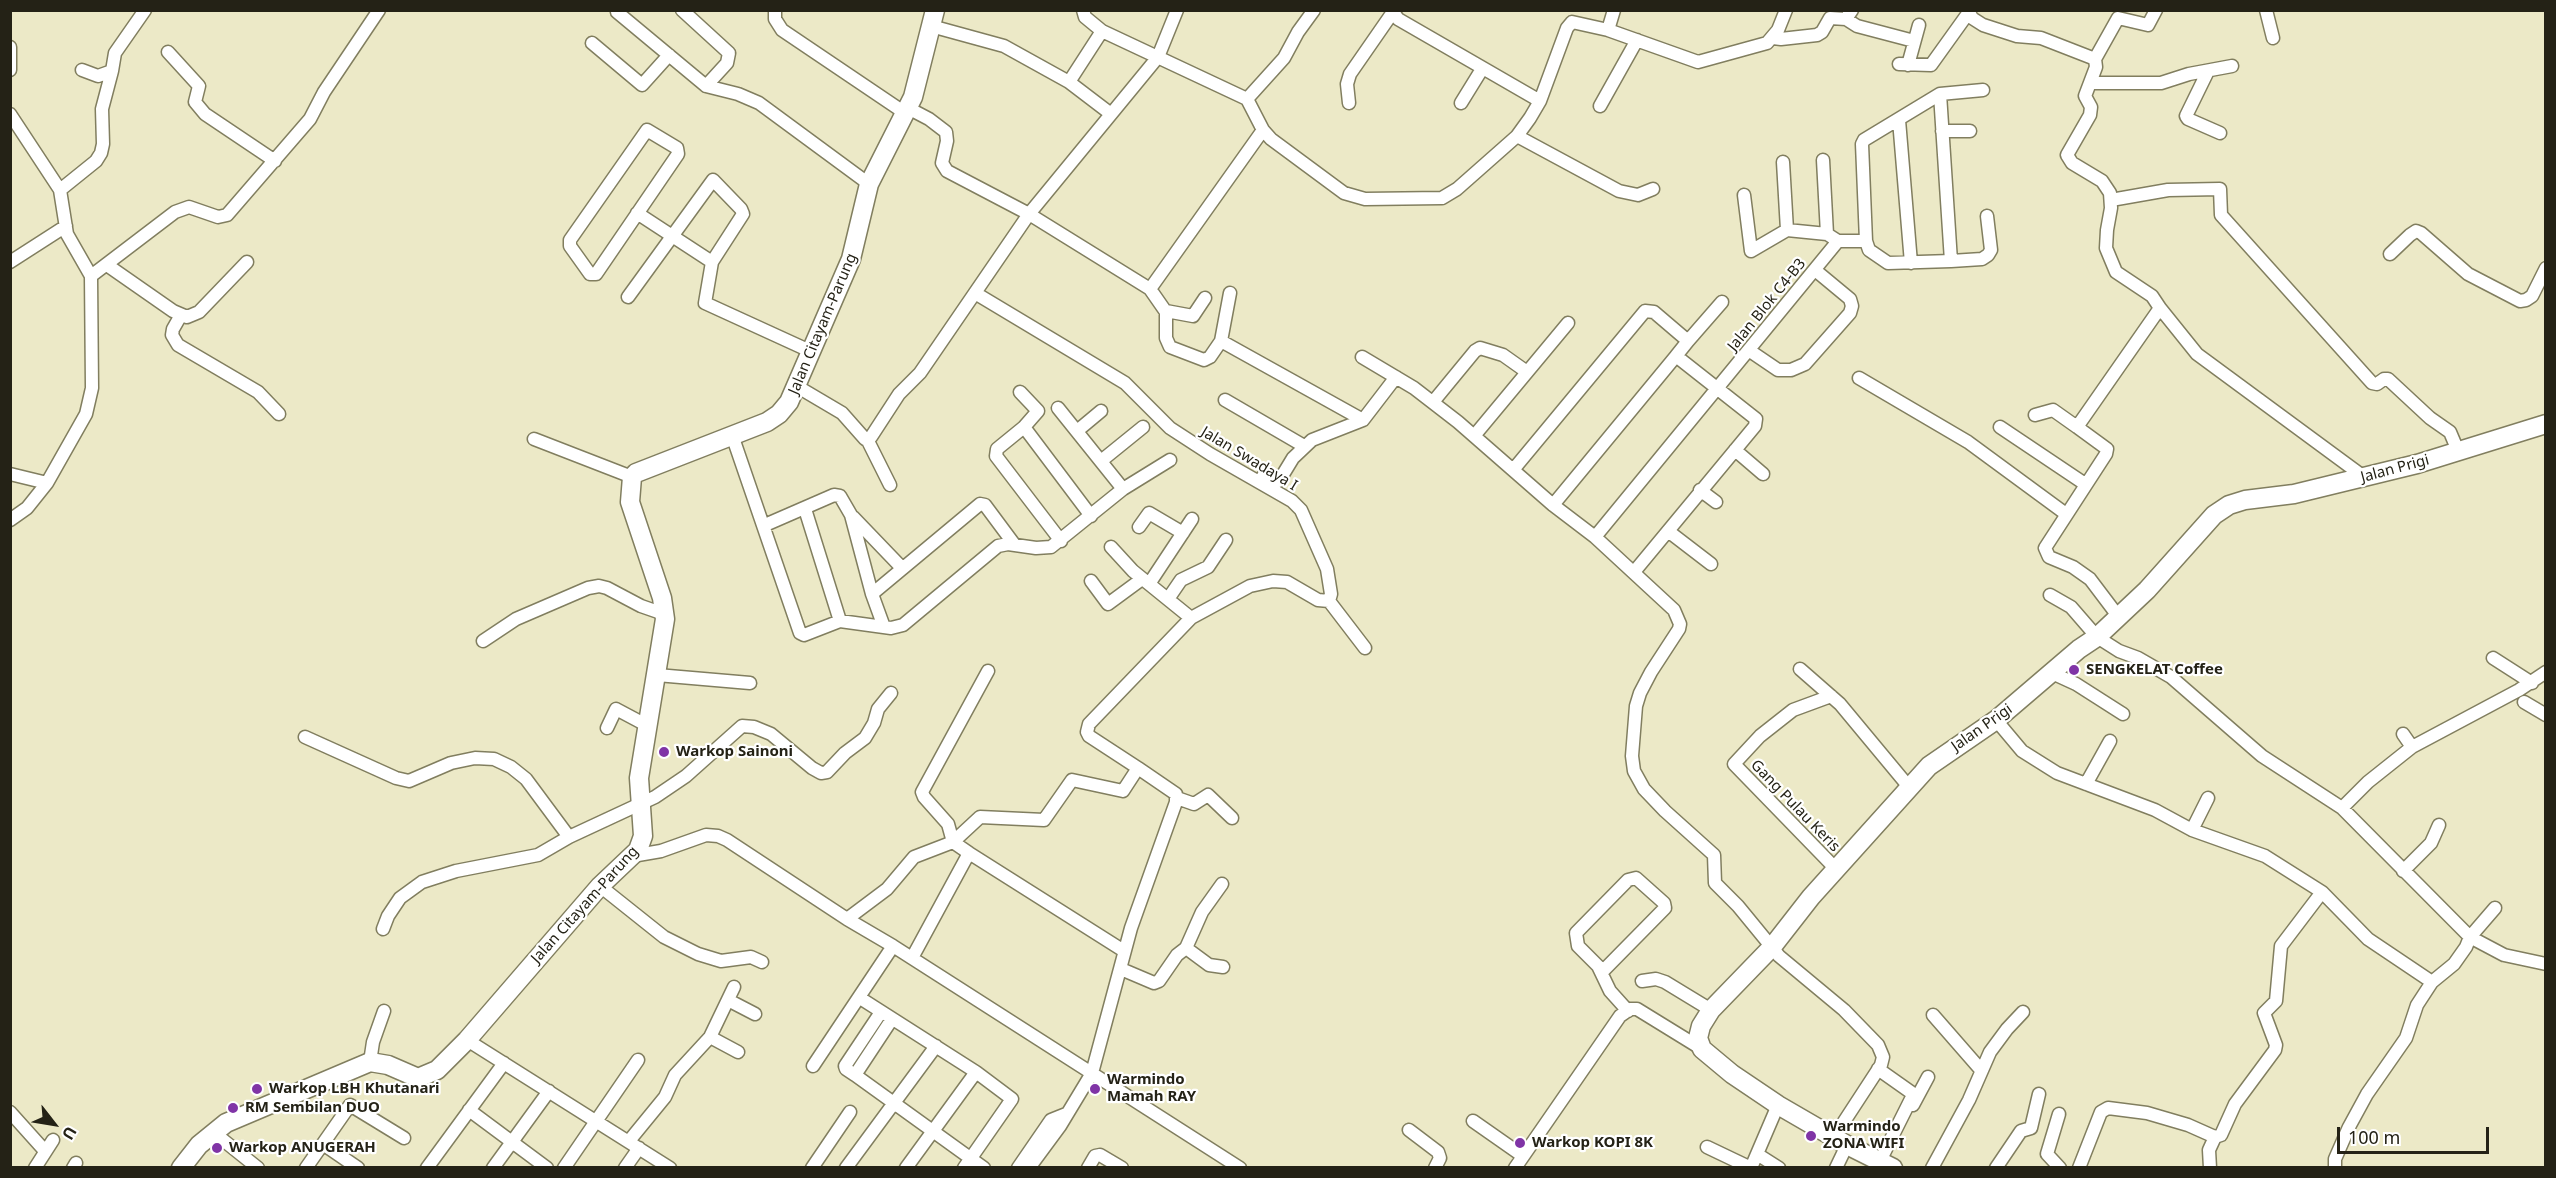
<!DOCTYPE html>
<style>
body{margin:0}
#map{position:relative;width:2556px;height:1178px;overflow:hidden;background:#ece9c7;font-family:"Noto Sans",sans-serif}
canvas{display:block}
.frame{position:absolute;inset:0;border:12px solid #242216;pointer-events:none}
.north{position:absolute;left:24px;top:1094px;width:60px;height:60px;-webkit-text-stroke:4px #fff;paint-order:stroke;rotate:121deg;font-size:16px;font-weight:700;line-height:24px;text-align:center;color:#242216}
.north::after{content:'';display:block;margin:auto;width:21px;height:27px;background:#242216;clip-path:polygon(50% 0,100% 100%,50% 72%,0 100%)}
.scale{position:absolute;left:2337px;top:1127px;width:152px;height:27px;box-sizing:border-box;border:3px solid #242216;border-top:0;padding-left:8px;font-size:18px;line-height:21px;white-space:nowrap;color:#242216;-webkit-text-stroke:4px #fff;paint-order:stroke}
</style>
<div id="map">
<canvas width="2556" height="1178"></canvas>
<div class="frame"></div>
<div class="north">U</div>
<div class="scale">100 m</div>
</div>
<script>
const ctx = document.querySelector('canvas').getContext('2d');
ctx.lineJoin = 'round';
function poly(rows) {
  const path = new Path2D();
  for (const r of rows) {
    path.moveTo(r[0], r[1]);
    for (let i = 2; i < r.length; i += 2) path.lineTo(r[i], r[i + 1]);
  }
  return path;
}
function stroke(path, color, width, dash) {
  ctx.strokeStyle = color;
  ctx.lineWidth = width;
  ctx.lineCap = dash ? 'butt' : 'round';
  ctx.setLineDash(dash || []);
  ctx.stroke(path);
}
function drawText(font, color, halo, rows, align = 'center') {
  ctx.font = font + ' "Noto Sans",sans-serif';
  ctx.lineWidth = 4.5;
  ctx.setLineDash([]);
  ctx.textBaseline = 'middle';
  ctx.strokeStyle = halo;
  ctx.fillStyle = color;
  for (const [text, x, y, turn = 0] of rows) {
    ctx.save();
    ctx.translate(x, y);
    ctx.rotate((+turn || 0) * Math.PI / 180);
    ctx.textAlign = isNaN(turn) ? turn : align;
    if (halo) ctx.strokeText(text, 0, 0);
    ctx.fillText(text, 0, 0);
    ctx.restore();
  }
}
const street = poly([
 [682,10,729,53,727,63,706,86],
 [775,10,775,19,782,30,905,113],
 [1083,10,1085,17,1102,31,1247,99,1263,130,1271,139,1344,193,1365,199,1442,198,1457,189,1517,136,1530,118,1540,101,1567,28,1572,22,1608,30,1698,62,1767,43,1778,30,1786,10],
 [1392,10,1398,19,1540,101],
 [1968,10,1972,18,1983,25,2017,36,2041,38,2095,59,2096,67,2085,96,2091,107,2090,115,2067,155,2072,163,2102,181,2110,193,2111,208,2107,230,2106,248,2116,272,2152,296,2160,308,2077,427,2103,446,2107,449,2106,454,2045,548,2049,557,2073,567,2090,579,2118,616],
 [2266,10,2273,38],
 [617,12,706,86,738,94,759,103,869,184],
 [1846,19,1857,26,1914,41],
 [931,26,1004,46,1069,82,1111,114],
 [1608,30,1614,10],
 [1773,38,1781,39,1817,35,1822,32,1830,18,1846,19,1852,10],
 [592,43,642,85,669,55],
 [10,47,10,70],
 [168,52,199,86,195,102,205,114,275,161],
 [2095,59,2118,18,2148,25,2156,10],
 [1899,64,1931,65,1969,12],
 [1908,65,1919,25],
 [112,71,115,53,145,10],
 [2208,71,2186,116,2188,119,2220,133],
 [1069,82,1102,31],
 [2090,83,2161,83,2189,74,2232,66],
 [1247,99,1284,58,1298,32,1314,10],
 [1349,103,1347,84,1350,74,1393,12],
 [1461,103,1482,69],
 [1600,106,1637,40],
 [908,108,929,119,946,132,947,141,942,163,947,171,1029,214,1150,289,1166,312,1166,338,1170,347,1204,360,1210,357,1221,341,1363,420],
 [10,114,60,190,67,234,91,276,92,388,86,414,47,483,10,474],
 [1899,120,1911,263],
 [647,130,677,148,678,154,596,274,590,274,570,246,570,240,647,130],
 [1942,131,1970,131],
 [1517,136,1619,191,1638,195,1653,189],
 [1823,160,1827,234],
 [1783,162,1787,230],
 [60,190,96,161,101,153,103,144,102,109,112,71,98,76,82,70],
 [1744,195,1751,251,1787,230,1827,234,1838,241,1866,241,1869,250,1888,263,1951,261,1940,94],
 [2111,200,2168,190,2220,189,2221,215,2372,383,2377,384,2384,379,2388,379,2430,418,2450,432,2458,451],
 [637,213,712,262],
 [1866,241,1862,144,1864,140,1940,94,1983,90],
 [2390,254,2410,235,2416,231,2421,233,2468,274,2520,301,2526,300,2532,296,2546,268],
 [1951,261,1982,259,1988,255,1991,250,1987,216],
 [10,262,66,226],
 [107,265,173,311,187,317,199,312,247,262],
 [91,276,175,212,189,207,218,217,227,215,310,119,324,92,379,10],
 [1150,289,1263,130],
 [975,293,1125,383,1170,428,1210,454,1292,501,1301,510,1327,569,1331,594,1329,601,1318,600,1287,582,1273,581,1250,586,1191,618,1089,724,1087,732,1089,736,1138,768],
 [628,297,713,180,741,209,743,214,712,262,705,303,810,351],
 [2160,308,2197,354,2364,477],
 [1166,311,1193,316,1205,298],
 [181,315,173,329,172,335,178,345,258,392,279,414],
 [1221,341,1230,293],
 [1688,341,1722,302],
 [1750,351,1778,370,1791,370,1805,364,1850,313,1852,306,1850,299,1815,270],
 [1362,357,1414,388,1458,422,1553,505,1595,537,1674,610,1680,624,1679,629,1651,672,1640,693,1636,706,1632,756,1634,771,1644,789,1665,811,1714,855,1715,883,1738,906,1779,956,1844,1010,1878,1045,1883,1057,1881,1065,1834,1137],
 [1859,378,1968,442,2066,514],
 [798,387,842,413,865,439,871,437,899,394,920,373,1029,214,1158,57,1177,10],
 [1020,392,1038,411,1024,427,1091,516],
 [1225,400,1304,446],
 [1433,402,1475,351,1480,348,1503,355,1527,372],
 [1058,408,1123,489],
 [2035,415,2053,410,2077,427],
 [1024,427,997,449,996,456,1061,541],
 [2000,427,2085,484],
 [1077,431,1101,411],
 [732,435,800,633,804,635,840,621,891,628,903,625,998,546,1008,544,1036,548,1051,547,1123,489,1170,460],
 [1474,436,1568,323],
 [534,439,632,477],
 [867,439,890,485],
 [1735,450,1763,474],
 [1101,461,1143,427],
 [1513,470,1645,311,1654,312,1688,341,1676,356],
 [1263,476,1279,481,1293,458,1312,440,1363,420,1396,377],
 [1700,490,1716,502],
 [1553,505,1676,356,1756,419,1755,426,1634,572],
 [805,509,840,621],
 [853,517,902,568],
 [10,520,27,508,47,483],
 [765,525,834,495,840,496,851,515,872,594,884,627],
 [1139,527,1149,513,1183,533],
 [1668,531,1711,564],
 [1595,537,1838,241],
 [1111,547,1133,571,1191,618],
 [1091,581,1108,604,1142,579],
 [1149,584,1192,519],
 [872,594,980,504,985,505,1014,544],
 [1168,599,1181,580,1208,567,1226,540],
 [1329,601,1365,648],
 [483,641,516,619,588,588,599,586,607,588,641,606,664,614],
 [2493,658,2532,683],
 [1800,669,1840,704,1909,787],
 [2052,673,2076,684,2123,714],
 [657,675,750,683],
 [1831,696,1793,710,1760,736,1734,764,1836,869],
 [2524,702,2546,715],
 [1996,720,2022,751,2057,773,2155,810,2192,830,2265,856,2322,892,2368,939,2432,982,2454,964,2466,947,2470,937,2342,808,2262,756,2171,677,2138,658,2119,651,2097,637,2071,607,2050,595],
 [607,728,616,709,648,726],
 [2403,734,2412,747],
 [305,737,396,778,409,781,451,763,475,758,494,759,511,767,526,779,569,837,655,797,686,776,742,726,754,727,771,734,812,768,821,773,827,772,845,753,865,738,874,723,878,709,891,693],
 [2086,784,2110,741],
 [1177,798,1194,804,1208,795,1232,818],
 [2342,808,2368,782,2412,747,2519,690,2546,672],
 [2192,830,2208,798],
 [953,842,980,817,1044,820,1072,780,1123,791,1138,768,1176,794,1176,802,1131,928,1092,1073,1060,1126,1029,1168],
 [953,842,948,824,924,797,922,792,988,671],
 [969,853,1124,951],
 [632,856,661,851,706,835,718,836,727,840,847,919,893,946,1240,1168],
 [2403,871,2431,843,2439,825],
 [600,886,664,937,698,954,721,961,751,957,762,962],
 [2495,908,2470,937,2504,955,2546,964],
 [847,919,887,889,914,857,953,842,969,853,912,958],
 [383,929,388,916,400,898,422,882,456,871,538,855,569,837],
 [1186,948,1209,965,1223,967],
 [1121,969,1154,983,1159,981,1177,955,1186,948,1202,912,1222,884],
 [1602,972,1665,908,1664,903,1636,878,1628,880,1576,933,1578,946,1598,966,1610,991,1628,1011],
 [1642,981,1656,979,1665,982,1711,1010],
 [860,998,976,1072,1012,1099,964,1168],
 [728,1000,755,1014],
 [1933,1015,1981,1070],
 [892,1019,855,1075,984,1168],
 [710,1037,738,1052],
 [467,1040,670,1168],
 [370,1062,373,1042,384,1011],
 [813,1066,893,946],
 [1878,1069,1912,1093,1912,1097,1880,1161],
 [855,1075,846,1069,845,1066,881,1012],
 [1913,1105,1928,1077],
 [469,1110,547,1168],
 [10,1112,45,1151],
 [2059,1114,2047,1154,2060,1168],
 [1473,1121,1523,1156],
 [1409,1130,1438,1152,1440,1158,1435,1168],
 [213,1132,258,1168],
 [629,1141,665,1097,675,1075,710,1037,734,987],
 [323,1144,358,1168],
 [1707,1147,1751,1168],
 [1757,1154,1779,1168],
 [35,1168,53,1140],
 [73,1168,76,1163],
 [306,1168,350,1105,404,1138],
 [427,1168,504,1063],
 [493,1168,549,1091],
 [564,1168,638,1060],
 [625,1168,639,1148],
 [812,1168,850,1112],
 [846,1168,936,1046],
 [906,1168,976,1072],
 [1018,1168,1051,1120,1066,1114],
 [1088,1168,1095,1156,1100,1155,1122,1168],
 [1515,1168,1620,1016,1630,1009,1637,1009,1702,1049],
 [1751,1168,1778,1105],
 [1836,1168,1847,1145],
 [1932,1168,1969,1100,1990,1052,2007,1029,2023,1012],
 [1996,1168,2021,1131,2031,1128,2039,1094],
 [2079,1168,2101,1112,2108,1108,2147,1113,2188,1125,2215,1137,2221,1135,2235,1104,2275,1050,2276,1045,2264,1013,2276,1001,2281,946,2322,892],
 [2210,1168,2209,1150,2215,1137],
 [2335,1168,2335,1159,2349,1127,2367,1094,2406,1038,2417,1005,2432,982]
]);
const secondary = poly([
 [181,1168,199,1145,226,1123,370,1062,388,1065,418,1078,437,1070,467,1040,600,886,638,850,643,836,639,778,665,619,662,598,630,502,632,477,636,473,767,422,779,414,789,402,851,259,869,184,913,97,935,10],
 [1893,1168,1847,1145,1778,1105,1732,1074,1702,1049,1698,1038,1701,1026,1711,1010,1772,947,1811,897,1929,766,1996,720,2079,649,2097,637,2147,590,2214,515,2229,505,2245,500,2294,494,2417,464,2546,424]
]);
const markers = [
 [2074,670,6,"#8034a6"],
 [664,752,6,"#8034a6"],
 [257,1089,6,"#8034a6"],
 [1095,1089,6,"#8034a6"],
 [233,1108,6,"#8034a6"],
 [1811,1136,6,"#8034a6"],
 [1520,1143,6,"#8034a6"],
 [217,1148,6,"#8034a6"]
];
const streetNames = [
 ["Jalan Blok C4-B3",1767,305,-51],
 ["Jalan Citayam-Parung",823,324,-67],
 ["Jalan Swadaya I",1249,459,31],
 ["Jalan Prigi",2395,469,-15],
 ["Jalan Prigi",1982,728,-35],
 ["Gang Pulau Keris",1795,806,46],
 ["Jalan Citayam-Parung",585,905,-48]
];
const poiNames = [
 ["SENGKELAT Coffee",2086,670],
 ["Warkop Sainoni",676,752],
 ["Warmindo",1107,1080],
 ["Mamah RAY",1107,1097],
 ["Warkop LBH Khutanari",269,1089],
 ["RM Sembilan DUO",245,1108],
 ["Warmindo",1823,1127],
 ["ZONA WIFI",1823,1144],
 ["Warkop KOPI 8K",1532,1143],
 ["Warkop ANUGERAH",229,1148]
];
stroke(street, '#817e5f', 15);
stroke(secondary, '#817e5f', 21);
stroke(street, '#fff', 12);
stroke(secondary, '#fff', 18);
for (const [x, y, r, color] of markers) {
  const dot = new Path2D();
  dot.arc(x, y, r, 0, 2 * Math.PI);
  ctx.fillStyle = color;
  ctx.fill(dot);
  stroke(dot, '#fff', 2);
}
drawText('15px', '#242216', '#fff', streetNames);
drawText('bold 15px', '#242216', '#fff', poiNames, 'left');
</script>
